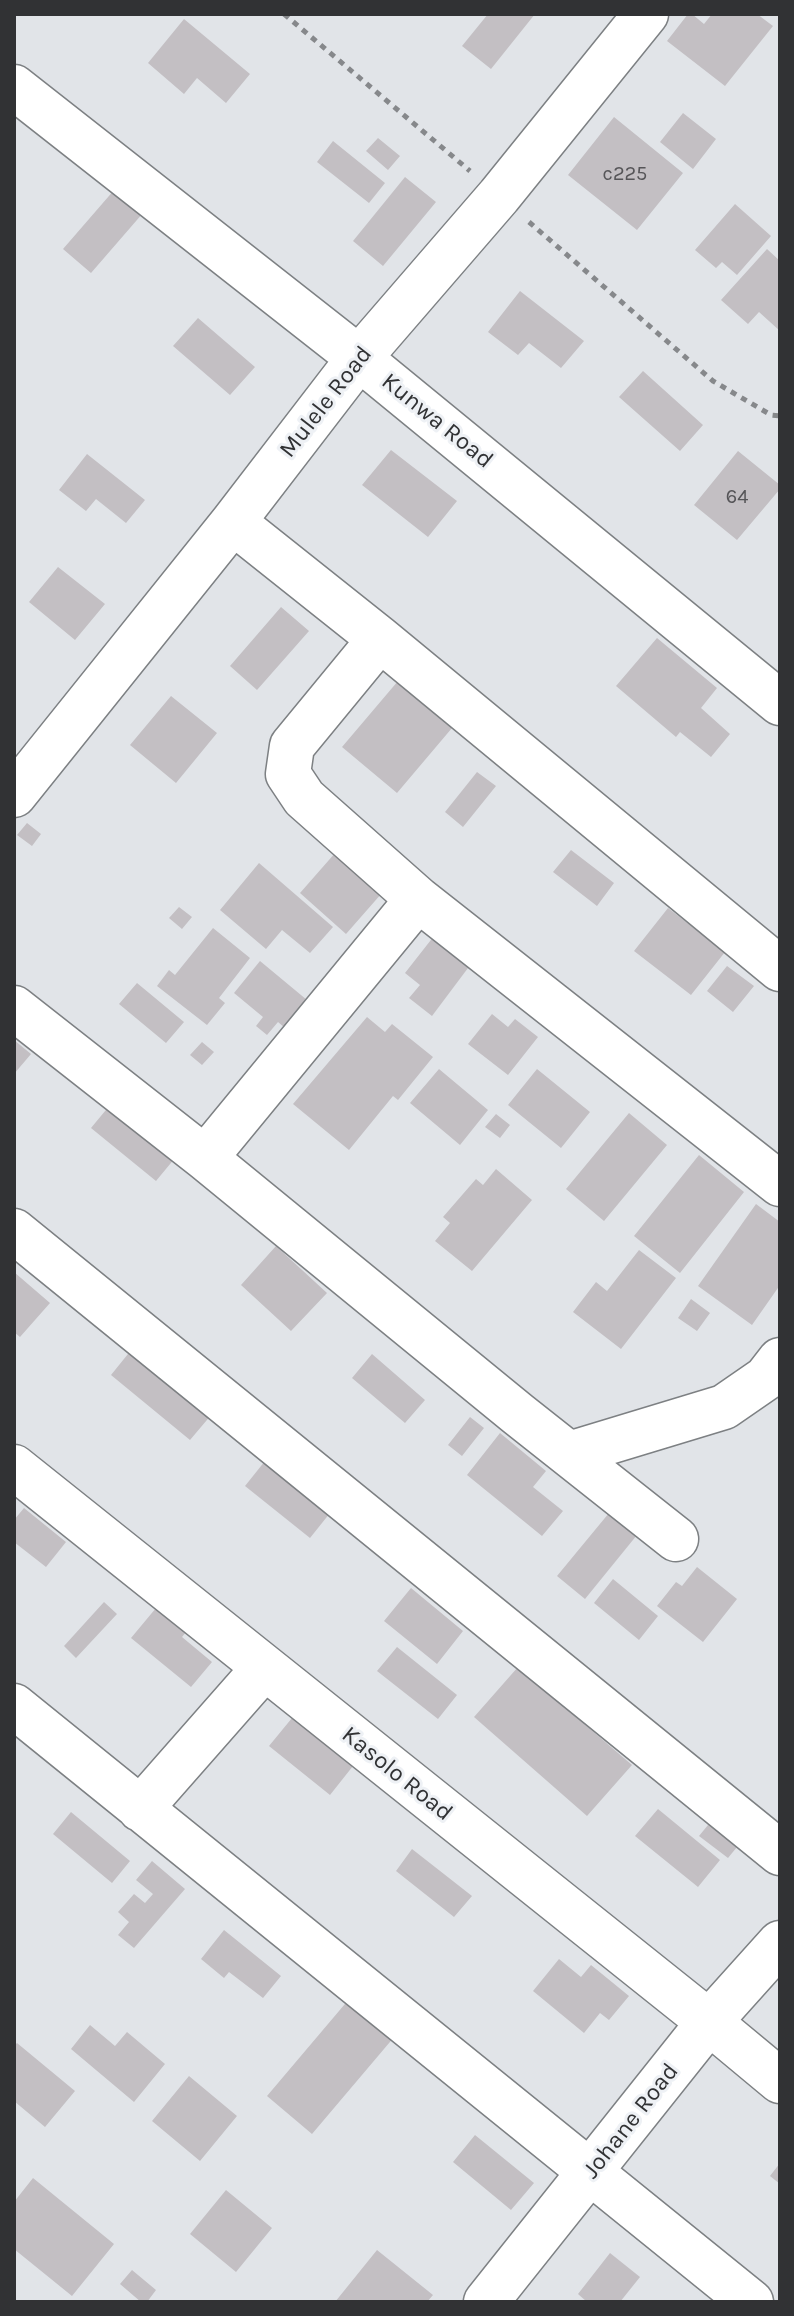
<!DOCTYPE html>
<style>
body{margin:0}
#map{position:relative;width:794px;height:2316px;overflow:hidden;background:#e1e4e8;font-family:Karla,sans-serif}
canvas{display:block}
.frame{position:absolute;inset:0;border:16px solid #313234;pointer-events:none}
</style>
<div id="map">
<canvas width="794" height="2316"></canvas>
<div class="frame"></div>
</div>
<script>
const ctx = document.querySelector('canvas').getContext('2d');
ctx.lineJoin = 'round';
function paint(path, color) {
  ctx.fillStyle = color;
  ctx.fill(path, 'evenodd');
}
function poly(rows) {
  const path = new Path2D();
  for (const r of rows) {
    path.moveTo(r[0], r[1]);
    for (let i = 2; i < r.length; i += 2) path.lineTo(r[i], r[i + 1]);
  }
  return path;
}
function stroke(path, color, width, dash) {
  ctx.strokeStyle = color;
  ctx.lineWidth = width;
  ctx.lineCap = dash ? 'butt' : 'round';
  ctx.setLineDash(dash || []);
  ctx.stroke(path);
}
function drawText(font, color, halo, rows, align = 'center') {
  ctx.font = font + ' Karla,sans-serif';
  ctx.lineWidth = 6;
  ctx.setLineDash([]);
  ctx.textBaseline = 'middle';
  ctx.strokeStyle = halo;
  ctx.fillStyle = color;
  for (const [text, x, y, turn = 0] of rows) {
    ctx.save();
    ctx.translate(x, y);
    ctx.rotate((+turn || 0) * Math.PI / 180);
    ctx.textAlign = isNaN(turn) ? turn : align;
    if (halo) ctx.strokeText(text, 0, 0);
    ctx.fillText(text, 0, 0);
    ctx.restore();
  }
}
const building = poly([
 [488,14,535,14,491,69,462,46],
 [688,14,692,14,704,24,712,14,757,14,773,26,725,86,667,41],
 [184,19,250,74,226,103,197,78,184,94,148,63],
 [683,113,716,139,693,169,660,142],
 [614,117,683,173,637,230,568,175],
 [378,138,400,156,388,170,366,151],
 [333,141,385,183,369,203,317,162],
 [405,177,436,202,383,266,353,241],
 [115,189,143,213,91,273,63,249],
 [735,204,771,236,737,275,722,262,716,268,695,250],
 [767,249,780,261,780,331,759,312,748,324,721,300],
 [520,291,584,341,561,368,529,343,518,355,488,332],
 [198,318,255,367,230,395,173,346],
 [643,371,703,425,680,451,619,397],
 [391,450,457,501,428,537,362,485],
 [738,451,780,485,780,489,737,540,694,505],
 [87,454,145,500,126,523,96,499,86,511,59,490],
 [58,567,105,604,75,640,29,602],
 [281,607,309,631,257,690,230,666],
 [657,638,717,688,701,708,730,734,711,757,680,732,676,737,616,686],
 [398,681,452,728,397,793,342,747],
 [171,696,217,733,176,783,130,745],
 [477,772,496,786,463,827,445,812],
 [27,823,41,834,32,846,17,835],
 [343,844,389,885,346,934,300,893],
 [571,850,614,883,597,906,553,872],
 [259,863,333,927,310,953,282,930,266,949,220,910],
 [179,907,192,917,182,929,169,918],
 [668,908,725,952,691,995,634,951],
 [213,928,250,958,219,998,225,1003,207,1025,157,986,169,970,175,975],
 [434,936,471,964,432,1016,409,998,420,985,405,973],
 [260,961,307,1000,285,1028,278,1022,267,1035,256,1026,263,1017,234,993],
 [727,966,754,986,733,1012,707,991],
 [137,983,184,1022,166,1043,119,1004],
 [492,1014,508,1027,515,1019,538,1037,508,1075,468,1044],
 [367,1017,385,1032,392,1024,433,1057,398,1100,393,1096,349,1150,293,1104],
 [14,1040,31,1054,14,1074],
 [202,1042,214,1052,202,1065,190,1055],
 [439,1069,488,1110,460,1145,410,1103],
 [537,1069,590,1112,561,1148,508,1105],
 [115,1099,180,1152,156,1181,91,1128],
 [629,1113,667,1145,604,1221,566,1189],
 [496,1114,510,1125,500,1138,485,1127],
 [699,1155,744,1192,680,1273,634,1236],
 [496,1169,532,1200,472,1271,435,1241,450,1223,443,1217,476,1179,483,1185],
 [756,1204,780,1222,780,1285,752,1325,698,1286],
 [276,1246,327,1293,291,1331,241,1285],
 [639,1250,676,1278,621,1349,573,1312,596,1282,607,1291],
 [14,1272,50,1303,20,1337,14,1332],
 [691,1299,710,1313,697,1331,678,1318],
 [132,1349,212,1414,190,1440,111,1375],
 [372,1354,425,1400,405,1423,352,1378],
 [470,1417,484,1428,462,1456,448,1445],
 [500,1433,546,1471,533,1487,563,1511,542,1536,467,1475],
 [269,1456,334,1508,310,1538,245,1486],
 [24,1508,66,1542,46,1567,14,1542,14,1520],
 [609,1513,637,1535,585,1599,557,1576],
 [697,1567,737,1599,703,1642,657,1606,676,1582,682,1586],
 [613,1579,658,1616,639,1640,594,1603],
 [411,1588,463,1631,437,1664,384,1621],
 [166,1596,196,1620,182,1637,212,1662,191,1687,131,1638],
 [104,1602,117,1614,76,1658,64,1646],
 [397,1647,457,1695,438,1719,377,1671],
 [518,1667,632,1765,587,1816,474,1717],
 [292,1718,353,1766,330,1795,269,1746],
 [658,1809,720,1860,698,1887,635,1836],
 [71,1812,130,1861,112,1883,53,1834],
 [717,1814,746,1836,728,1858,699,1836],
 [412,1849,472,1896,454,1917,396,1871],
 [152,1861,185,1889,134,1948,118,1935,129,1922,118,1912,134,1894,145,1903,153,1894,136,1880],
 [224,1930,281,1976,263,1998,229,1972,224,1978,201,1959],
 [559,1959,581,1977,591,1965,629,1996,609,2020,600,2013,584,2033,533,1991],
 [350,1998,395,2036,312,2134,267,2096],
 [90,2025,115,2046,127,2032,165,2064,134,2102,71,2049],
 [17,2043,75,2091,45,2127,14,2101,14,2046],
 [189,2076,237,2116,200,2161,152,2121],
 [475,2135,534,2183,511,2210,453,2162],
 [780,2163,780,2184,770,2176],
 [33,2178,114,2244,72,2296,14,2249,14,2202],
 [226,2190,272,2228,236,2272,190,2234],
 [377,2250,433,2295,427,2302,335,2302],
 [610,2253,640,2277,620,2302,587,2302,578,2294],
 [132,2270,156,2290,147,2302,141,2302,120,2284]
]);
const path = poly([
 [284,14,470,171],
 [529,222,713,381,771,415,780,416]
]);
const minor = poly([
 [14,87,359,358,780,703],
 [233,522,380,639,292,746,288,774,304,798,418,899],
 [380,639,780,969],
 [14,795,233,522,359,358,499,196,646,14],
 [14,1008,205,1158,518,1414,676,1539],
 [205,1158,418,899,780,1184],
 [14,1231,780,1853],
 [569,1454,724,1407,766,1378,780,1360],
 [14,1467,709,2022,780,2081],
 [14,1706,751,2302],
 [140,1809,264,1668],
 [486,2302,709,2022,780,1943]
]);
const numberNames = [
 ["c225",625,174],
 ["64",737,497]
];
const streetNames = [
 ["Mulele Road",326,402,-52],
 ["Kunwa Road",437,421,39],
 ["Kasolo Road",397,1774,39],
 ["Johane Road",631,2121,-52]
];
paint(building, '#c3bfc3');
stroke(minor, '#7d8083', 47);
stroke(path, '#86888b', 5, [6, 6]);
stroke(minor, '#fff', 44);
drawText('20px', '#565558', null, numberNames);
drawText('24px', '#313234', '#eef1f5', streetNames);
</script>
